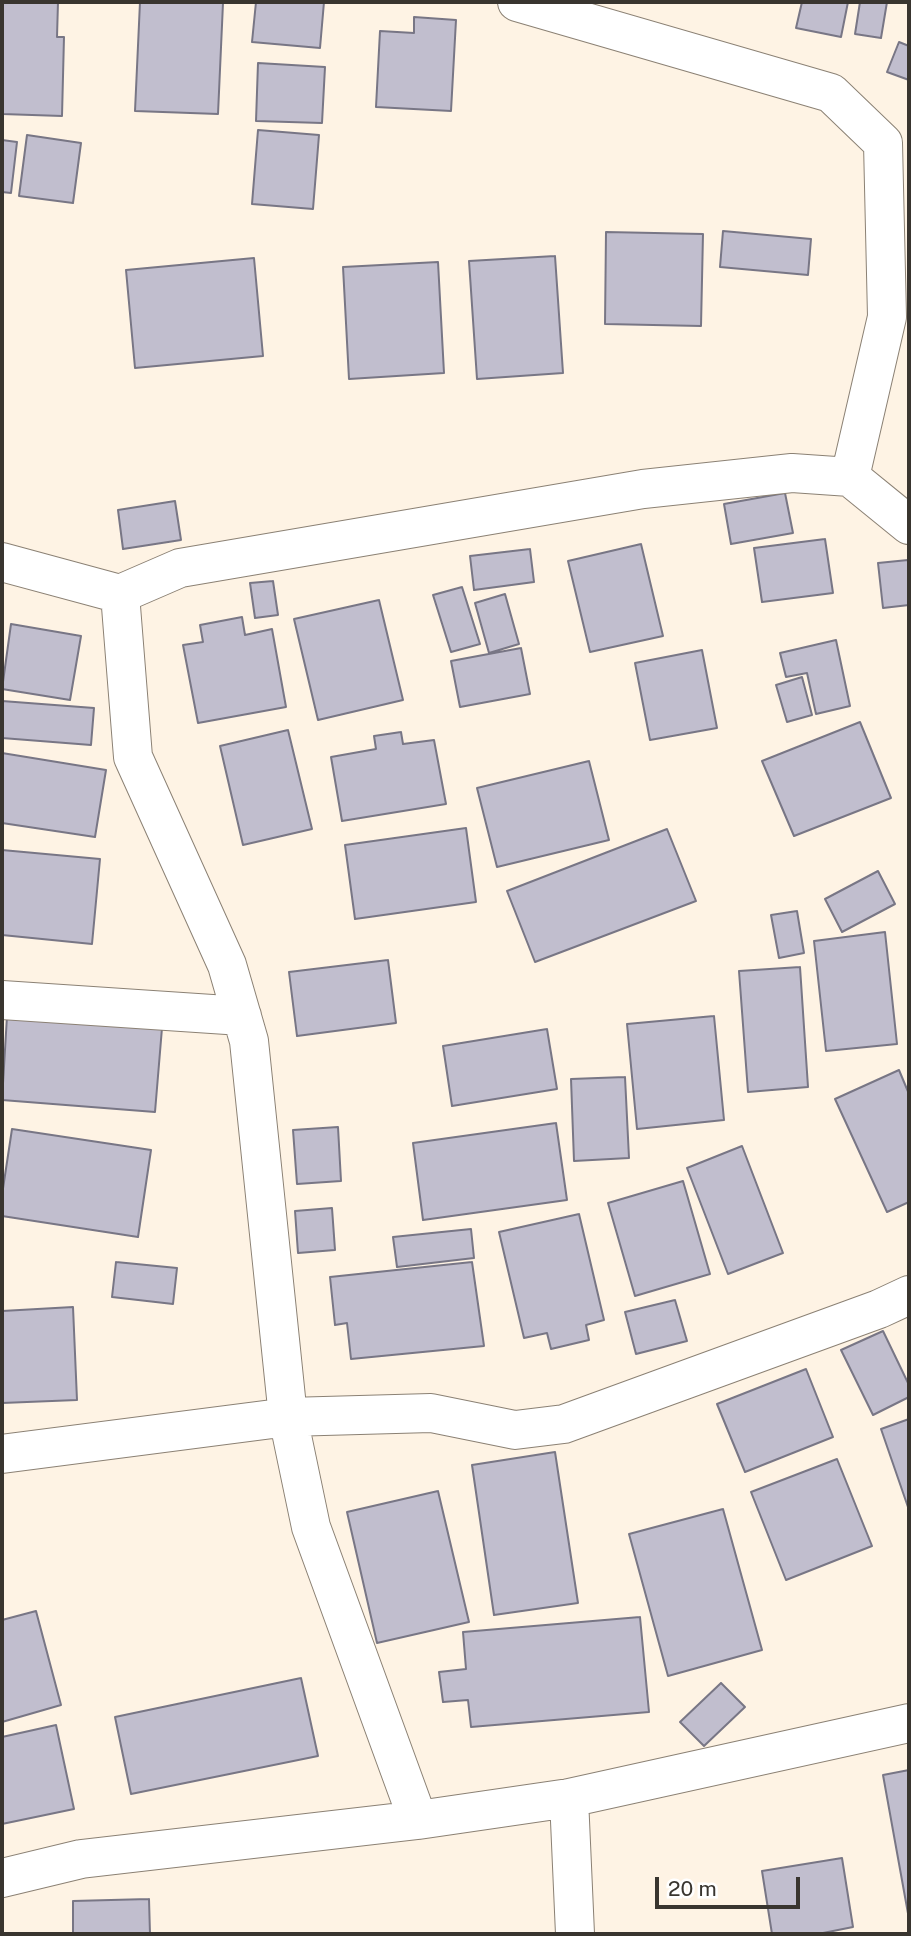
<!DOCTYPE html>
<style>
body{margin:0}
#map{position:relative;width:911px;height:1936px;overflow:hidden;background:#fef3e4;font-family:"Public Sans",sans-serif}
canvas{display:block}
.frame{position:absolute;inset:0;border:4px solid #39352f;pointer-events:none}
.scale{position:absolute;left:655px;top:1877px;width:145px;height:32px;box-sizing:border-box;border:4px solid #39352f;border-top:0;padding-left:9px;font-size:21px;line-height:24px;white-space:nowrap;color:#39352f;-webkit-text-stroke:5px #fff;paint-order:stroke}
</style>
<div id="map">
<canvas width="911" height="1936"></canvas>
<div class="frame"></div>
<div class="scale">20 m</div>
</div>
<script>
const ctx = document.querySelector('canvas').getContext('2d');
ctx.lineJoin = 'round';
function paint(path, color) {
  ctx.fillStyle = color;
  ctx.fill(path, 'evenodd');
}
function poly(rows) {
  const path = new Path2D();
  for (const r of rows) {
    path.moveTo(r[0], r[1]);
    for (let i = 2; i < r.length; i += 2) path.lineTo(r[i], r[i + 1]);
  }
  return path;
}
function stroke(path, color, width, dash) {
  ctx.strokeStyle = color;
  ctx.lineWidth = width;
  ctx.lineCap = dash ? 'butt' : 'round';
  ctx.setLineDash(dash || []);
  ctx.stroke(path);
}
const building = poly([
 [2,2,58,2,57,37,64,37,62,116,2,114,2,2],
 [140,2,223,3,218,114,135,111,140,2],
 [256,2,324,2,320,48,252,42,256,2],
 [802,2,848,2,841,37,796,28,802,2],
 [860,2,887,2,881,38,855,34,860,2],
 [414,17,456,20,451,111,376,107,380,31,414,33,414,17],
 [899,42,909,46,909,80,887,72,899,42],
 [258,63,325,67,322,123,256,121,258,63],
 [258,130,319,135,313,209,252,204,258,130],
 [27,135,81,143,73,203,19,196,27,135],
 [2,140,17,142,11,193,2,192,2,140],
 [723,231,811,239,808,275,720,267,723,231],
 [606,232,703,234,701,326,605,324,606,232],
 [555,256,563,373,477,379,469,261,555,256],
 [254,258,263,356,135,368,126,270,254,258],
 [438,262,444,373,349,379,343,267,438,262],
 [785,493,793,533,731,544,724,504,785,493],
 [175,501,181,540,123,549,118,510,175,501],
 [825,539,833,593,762,602,754,548,825,539],
 [641,544,663,636,590,652,568,561,641,544],
 [530,549,534,582,474,590,470,556,530,549],
 [908,560,909,605,883,608,878,563,908,560],
 [273,581,278,615,255,618,250,583,273,581],
 [462,587,480,644,451,652,433,595,462,587],
 [505,594,519,644,489,653,475,603,505,594],
 [379,600,403,700,318,720,294,619,379,600],
 [242,617,245,635,272,629,286,707,198,723,183,645,203,642,200,625,242,617],
 [11,624,81,636,70,700,2,689,11,624],
 [836,640,850,706,816,714,807,673,786,677,780,653,836,640],
 [521,648,530,694,460,707,451,661,521,648],
 [702,650,717,728,650,740,635,663,702,650],
 [802,677,812,715,787,722,776,685,802,677],
 [2,701,94,708,91,745,2,738,2,701],
 [860,722,891,798,794,836,762,761,860,722],
 [288,730,312,829,243,845,220,746,288,730],
 [401,732,403,744,434,740,446,804,342,821,331,757,376,749,374,736,401,732],
 [2,753,106,770,95,837,2,823,2,753],
 [589,761,609,840,497,867,477,788,589,761],
 [466,828,476,902,355,919,345,845,466,828],
 [667,829,696,901,535,962,507,891,667,829],
 [2,850,100,859,92,944,2,935,2,850],
 [878,871,895,904,842,932,825,899,878,871],
 [797,911,804,953,779,958,771,915,797,911],
 [885,932,897,1044,826,1051,814,941,885,932],
 [388,960,396,1023,297,1036,289,972,388,960],
 [800,967,808,1087,748,1092,739,971,800,967],
 [7,1016,162,1028,155,1112,2,1100,7,1016],
 [714,1016,724,1120,637,1129,627,1024,714,1016],
 [547,1029,557,1089,452,1106,443,1046,547,1029],
 [899,1070,909,1094,909,1202,887,1212,835,1099,899,1070],
 [625,1077,629,1158,574,1161,571,1079,625,1077],
 [556,1123,567,1200,423,1220,413,1143,556,1123],
 [338,1127,341,1181,297,1184,293,1130,338,1127],
 [12,1129,151,1150,138,1237,2,1216,2,1195,12,1129],
 [742,1146,783,1253,728,1274,687,1168,742,1146],
 [683,1181,710,1274,635,1296,608,1203,683,1181],
 [332,1208,335,1250,298,1253,295,1211,332,1208],
 [579,1214,604,1320,586,1325,589,1340,551,1349,547,1333,524,1338,499,1232,579,1214],
 [471,1229,474,1258,397,1267,393,1237,471,1229],
 [116,1262,177,1268,173,1304,112,1297,116,1262],
 [472,1262,484,1346,351,1359,347,1323,335,1325,330,1277,472,1262],
 [675,1300,687,1341,636,1354,625,1312,675,1300],
 [73,1307,77,1400,2,1403,2,1311,73,1307],
 [883,1331,909,1385,909,1397,873,1415,841,1350,883,1331],
 [806,1369,833,1437,745,1472,717,1404,806,1369],
 [909,1419,909,1510,881,1429,909,1419],
 [555,1452,578,1603,494,1615,472,1465,555,1452],
 [837,1459,872,1546,786,1580,751,1492,837,1459],
 [438,1491,469,1622,377,1643,347,1512,438,1491],
 [723,1509,762,1650,668,1676,629,1534,723,1509],
 [36,1611,61,1705,2,1722,2,1620,36,1611],
 [640,1617,649,1712,471,1727,468,1700,443,1702,439,1672,466,1669,463,1632,640,1617],
 [301,1678,318,1756,131,1794,115,1717,301,1678],
 [721,1683,745,1707,704,1746,680,1722,721,1683],
 [56,1725,74,1809,2,1824,2,1737,56,1725],
 [909,1770,909,1919,883,1775,909,1770],
 [842,1858,853,1927,818,1934,772,1934,762,1871,842,1858],
 [149,1899,150,1934,73,1934,73,1901,149,1899]
]);
const minor = poly([
 [517,2,831,93,883,143,887,317,850,477],
 [2,562,120,594,180,568,643,489,792,473,850,477,909,525],
 [120,594,133,757,227,965,249,1041,288,1417,311,1527,418,1820],
 [2,1000,242,1016],
 [2,1454,288,1417,431,1413,515,1430,564,1424,879,1309,909,1295],
 [569,1798,575,1934],
 [2,1878,81,1859,418,1820,569,1798,909,1723]
]);
paint(building, '#c1bece');
stroke(building, '#787685', 2);
stroke(minor, '#8b8174', 40);
stroke(minor, '#fff', 38);
</script>
